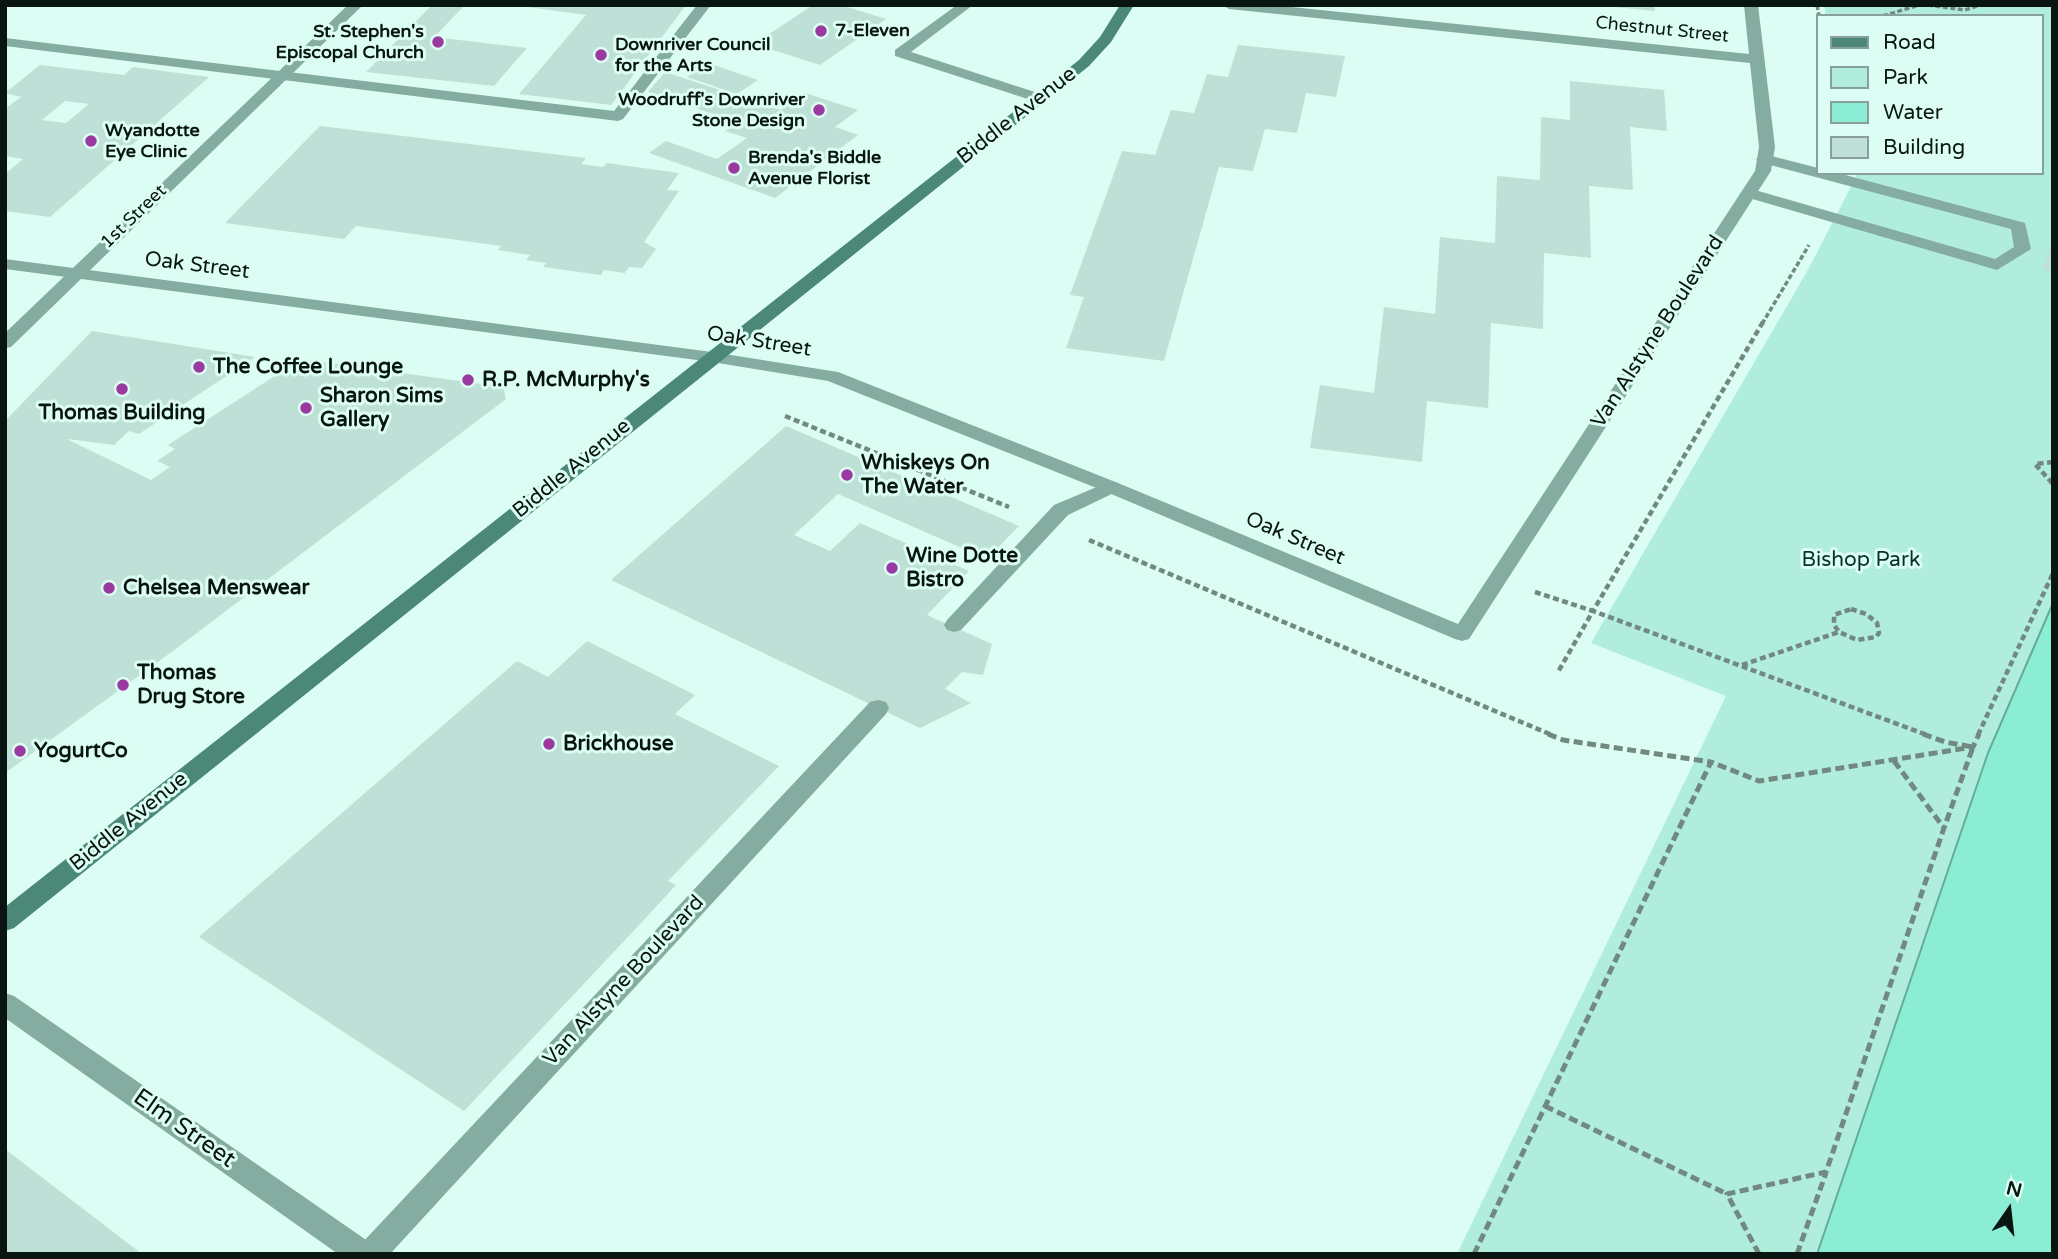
<!DOCTYPE html>
<style>
body{margin:0}
#map{position:relative;width:2058px;height:1259px;overflow:hidden;background:#dcfdf3;font-family:"Varela Round",sans-serif}
canvas{display:block}
.frame{position:absolute;inset:0;border:7px solid #091511;pointer-events:none}
.legend{position:absolute;left:1816px;top:14px;width:228px;height:161px;box-sizing:border-box;background:#dcfdf3;border:2px solid #88a099;margin:0;padding:9px 12px;list-style:none;font-size:21px;color:#091511}
.legend li{display:flex;align-items:center;gap:14px;height:35px}
.legend b{width:35px;border:2px solid #88a099}
.north{position:absolute;left:1974px;top:1175px;width:70px;height:70px;-webkit-text-stroke:5px #dcfdf3;paint-order:stroke;rotate:14deg;font-size:19px;font-weight:700;line-height:28px;text-align:center;color:#091511}
.north::after{content:'';display:block;margin:auto;width:24px;height:32px;background:#091511;clip-path:polygon(50% 0,100% 100%,50% 72%,0 100%)}
</style>
<div id="map">
<canvas width="2058" height="1259"></canvas>
<div class="frame"></div>
<ul class="legend">
<li><b style="height:9px;background:#4b8878"></b>Road</li>
<li><b style="height:19px;background:#b1eddc"></b>Park</li>
<li><b style="height:19px;background:#8aedd4"></b>Water</li>
<li><b style="height:19px;background:#bfe0d6"></b>Building</li>
</ul>
<div class="north">N</div>
</div>
<script>
const ctx = document.querySelector('canvas').getContext('2d');
ctx.lineJoin = 'round';
function paint(path, color) {
  ctx.fillStyle = color;
  ctx.fill(path, 'evenodd');
}
function poly(rows) {
  const path = new Path2D();
  for (const r of rows) {
    path.moveTo(r[0], r[1]);
    for (let i = 2; i < r.length; i += 2) path.lineTo(r[i], r[i + 1]);
  }
  return path;
}
function stroke(path, color, width, dash) {
  ctx.strokeStyle = color;
  ctx.lineWidth = width;
  ctx.lineCap = dash ? 'butt' : 'round';
  ctx.setLineDash(dash || []);
  ctx.stroke(path);
}
function drawText(font, color, halo, rows, align = 'center') {
  ctx.font = font + ' "Varela Round",sans-serif';
  ctx.lineWidth = 6;
  ctx.setLineDash([]);
  ctx.textBaseline = 'middle';
  ctx.strokeStyle = halo;
  ctx.fillStyle = color;
  for (const [text, x, y, turn = 0] of rows) {
    ctx.save();
    ctx.translate(x, y);
    ctx.rotate((+turn || 0) * Math.PI / 180);
    ctx.textAlign = isNaN(turn) ? turn : align;
    if (halo) ctx.strokeText(text, 0, 0);
    ctx.fillText(text, 0, 0);
    ctx.restore();
  }
}
const green = poly([
 [1824,5,2053,5,2053,603,1988,753,1817,1254,1457,1254,1726,696,1591,643,1809,268,1856,177,1856,173,2042,173,2042,16,1826,16]
]);
const water = poly([
 [2053,603,2053,1254,1817,1254,1988,753,2053,603]
]);
const building = poly([
 [432,5,465,5,434,37,527,48,494,86,366,72],
 [514,5,686,5,611,105,519,94,586,15],
 [813,5,841,5,886,19,820,65,754,44],
 [1615,5,1654,5,1655,11,1615,7],
 [1238,45,1345,56,1336,97,1306,93,1297,133,1265,129,1253,171,1219,167,1164,361,1066,348,1084,297,1070,295,1122,151,1155,155,1171,110,1194,113,1207,74,1228,77],
 [708,63,758,80,737,94,687,77],
 [40,65,124,75,133,67,209,77,50,217,5,211,5,174,23,159,5,156,5,109,21,97,5,93],
 [65,101,89,104,66,123,42,120],
 [665,72,781,110,805,93,858,110,835,127,858,135,775,198,649,153,666,141,717,159,747,138,725,131,737,122,648,92],
 [1570,81,1664,90,1667,131,1630,127,1633,190,1589,186,1591,258,1544,253,1543,329,1491,323,1488,408,1427,401,1422,462,1310,448,1320,385,1374,393,1384,307,1435,314,1440,237,1495,243,1497,176,1540,180,1541,117,1570,120],
 [320,126,586,158,581,164,603,167,607,163,679,173,667,190,679,191,644,242,656,249,642,268,629,267,625,273,604,270,601,275,543,267,546,263,526,260,530,255,498,250,501,246,356,226,344,239,225,223],
 [2053,243,2053,272,2042,269],
 [92,331,255,357,139,434,129,431,114,445,67,439,151,480,170,467,157,461,175,449,168,445,301,359,503,387,506,399,173,651,5,773,5,421],
 [786,426,1019,526,987,559,838,494,794,535,830,551,860,523,969,571,927,615,992,644,983,675,962,672,945,689,971,703,920,728,611,580],
 [587,641,695,695,675,714,779,766,668,881,676,885,642,922,464,1111,199,937,517,661,548,677],
 [5,1149,142,1254,5,1254]
]);
const pathFar2 = poly([
 [1817,5,1819,16],
 [1928,5,1965,10,1980,5],
 [1883,16,1919,5],
 [1762,324,1809,245]
]);
const pathFar1 = poly([
 [1763,322,1593,611,1927,735],
 [785,416,1009,507],
 [2053,462,2035,464,2053,484],
 [1089,540,1552,735],
 [1535,592,1593,611,1558,672],
 [1851,609,1866,614,1877,623,1879,633,1876,637,1857,640,1839,632,1834,625,1834,615,1851,609],
 [1742,665,1839,632],
 [1978,735,2053,573]
]);
const path = poly([
 [1548,734,1563,740,1711,762],
 [1923,734,1945,742,1973,747,1944,828],
 [1545,1106,1727,1194],
 [1474,1254,1711,762,1759,781,1973,747,1979,734],
 [1759,1254,1727,1194,1826,1172,1944,828,1894,761],
 [1797,1254,1826,1173]
]);
const service = poly([
 [697,5,711,5,623,119,618,121,5,46,5,38,614,111,697,5],
 [957,5,973,5,911,52,1044,95,1046,98,1044,101,1034,101,895,56,895,50,957,5],
 [1764,154,1818,168,1818,173,1838,173,2025,223,2031,249,1997,270,1742,196,1740,193,1748,188,1995,259,2014,247,2011,229,1759,162,1756,159,1764,154],
 [1111,481,1118,483,1121,487,1118,491,1068,515,961,630,954,632,947,630,944,625,947,620,1054,505,1111,481],
 [878,700,886,702,889,708,886,714,390,1254,357,1254,361,1244,870,702,878,700]
]);
const minor = poly([
 [348,5,363,5,11,347,5,348,5,333,348,5],
 [1222,5,1272,5,1749,54,1744,5,1758,5,1775,147,1771,171,1469,639,1462,641,1455,639,1104,491,828,381,712,362,703,357,712,352,838,372,1118,483,1458,624,1755,171,1759,147,1750,63,1229,9,1222,5],
 [5,993,14,996,372,1244,376,1254,338,1254,5,1018,5,993]
]);
const tertiary = poly([
 [5,259,712,352,721,357,712,362,5,269,5,259]
]);
const secondary = poly([
 [1120,5,1134,5,1111,42,1089,66,14,928,5,931,5,907,1079,60,1100,37,1120,5]
]);
const markers = [
 [821,31,7,"#9a39a0"],
 [438,42,7,"#9a39a0"],
 [601,55,7,"#9a39a0"],
 [819,110,7,"#9a39a0"],
 [91,141,7,"#9a39a0"],
 [734,168,7,"#9a39a0"],
 [199,367,7,"#9a39a0"],
 [468,380,7,"#9a39a0"],
 [122,389,7,"#9a39a0"],
 [306,408,7,"#9a39a0"],
 [847,475,7,"#9a39a0"],
 [892,568,7,"#9a39a0"],
 [109,588,7,"#9a39a0"],
 [123,685,7,"#9a39a0"],
 [549,744,7,"#9a39a0"],
 [20,751,7,"#9a39a0"]
];
const farStreetnames = [
 ["Chestnut Street",1662,30,6],
 ["1st Street",134,217,-44]
];
const farPoinames = [
 ["7-Eleven",835,31],
 ["St. Stephen's",424,32,"right"],
 ["Episcopal Church",424,53,"right"],
 ["Downriver Council",615,45],
 ["for the Arts",615,66],
 ["Woodruff's Downriver",805,100,"right"],
 ["Stone Design",805,121,"right"],
 ["Wyandotte",105,131],
 ["Eye Clinic",105,152],
 ["Brenda's Biddle",748,158],
 ["Avenue Florist",748,179]
];
const streetNames = [
 ["Biddle Avenue",1017,116,-38],
 ["Oak Street",197,266,7],
 ["Van Alstyne Boulevard",1658,332,-57],
 ["Oak Street",759,342,9],
 ["Biddle Avenue",572,469,-39],
 ["Oak Street",1295,539,23],
 ["Biddle Avenue",129,822,-39],
 ["Van Alstyne Boulevard",624,981,-47]
];
const poiNames = [
 ["The Coffee Lounge",213,367],
 ["R.P. McMurphy's",482,380],
 ["Sharon Sims",320,396],
 ["Gallery",320,420],
 ["Thomas Building",122,413,"center"],
 ["Whiskeys On",861,463],
 ["The Water",861,487],
 ["Wine Dotte",906,556],
 ["Bistro",906,580],
 ["Chelsea Menswear",123,588],
 ["Thomas",137,673],
 ["Drug Store",137,697],
 ["Brickhouse",563,744],
 ["YogurtCo",34,751]
];
const parkNames = [
 ["Bishop Park",1861,560]
];
const nearStreetnames = [
 ["Elm Street",184,1129,35]
];
paint(green, '#b1eddc');
paint(water, '#8aedd4');
stroke(water, '#63ac9a', 2);
paint(building, '#bfe0d6');
stroke(pathFar2, '#728982', 3.5, [5, 2.5]);
stroke(pathFar1, '#728982', 4.5, [6, 3.5]);
stroke(path, '#728982', 5, [9, 4.5]);
paint(service, '#85aca1');
paint(minor, '#85aca1');
paint(tertiary, '#85aca1');
paint(secondary, '#4b8878');
for (const [x, y, r, color] of markers) {
  const dot = new Path2D();
  dot.arc(x, y, r, 0, 2 * Math.PI);
  ctx.fillStyle = color;
  ctx.fill(dot);
  stroke(dot, '#dcfdf3', 2.5);
}
drawText('18px', '#091511', '#dcfdf3', farStreetnames);
drawText('bold 18px', '#091511', '#dcfdf3', farPoinames, 'left');
drawText('21px', '#091511', '#dcfdf3', streetNames);
drawText('bold 21px', '#091511', '#dcfdf3', poiNames, 'left');
drawText('21px', '#03332a', '#dcfdf3', parkNames);
drawText('24px', '#091511', '#dcfdf3', nearStreetnames);
</script>
